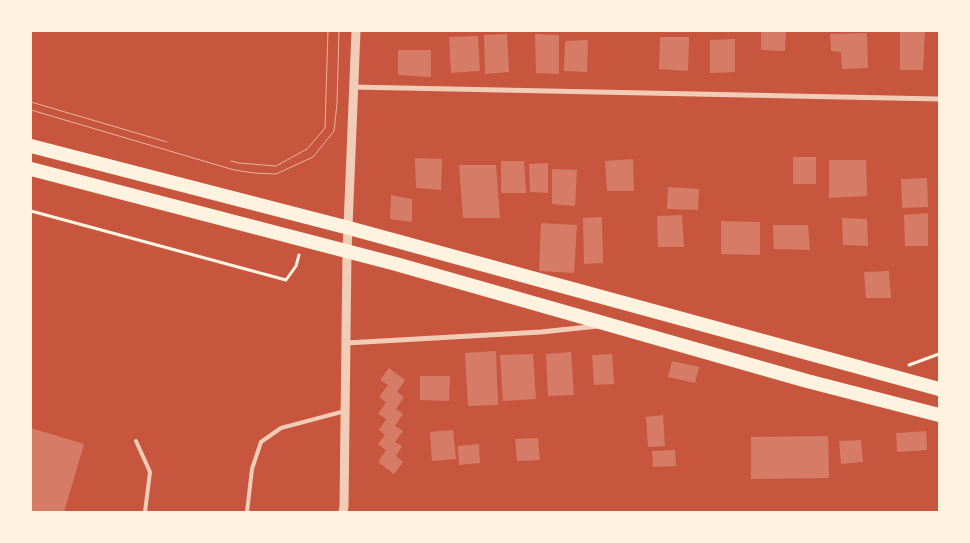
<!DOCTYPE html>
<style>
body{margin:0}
#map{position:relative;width:970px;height:543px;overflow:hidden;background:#c8553d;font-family:"Source Sans 3",sans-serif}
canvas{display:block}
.frame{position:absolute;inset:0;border:32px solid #fff3e0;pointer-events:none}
</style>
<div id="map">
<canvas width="970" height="543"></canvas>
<div class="frame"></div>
</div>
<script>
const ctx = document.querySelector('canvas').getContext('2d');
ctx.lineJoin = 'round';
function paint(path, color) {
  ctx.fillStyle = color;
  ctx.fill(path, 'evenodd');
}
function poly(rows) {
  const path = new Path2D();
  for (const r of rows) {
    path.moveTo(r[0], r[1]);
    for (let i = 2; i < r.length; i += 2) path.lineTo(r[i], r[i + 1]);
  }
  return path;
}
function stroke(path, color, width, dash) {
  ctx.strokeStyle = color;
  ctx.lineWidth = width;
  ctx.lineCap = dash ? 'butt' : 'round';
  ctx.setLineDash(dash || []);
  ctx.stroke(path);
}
const building = poly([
 [761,31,786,31,785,51,761,50],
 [900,31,925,31,923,70,900,70],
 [867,33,868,68,842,69,841,52,831,51,830,34],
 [507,34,509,72,485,74,484,35],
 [535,34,559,35,559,74,536,73],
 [478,36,480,71,451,73,449,37],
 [660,37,689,37,688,71,659,69],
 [735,39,735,72,710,73,710,40],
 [588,40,587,72,564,71,565,41],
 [398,50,431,50,431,77,398,75],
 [793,157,816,157,816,184,793,184],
 [415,158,442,159,441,190,416,188],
 [633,159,634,191,607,191,605,161],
 [829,160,866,160,867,196,829,198],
 [501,161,524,161,526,193,501,193],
 [548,163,548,193,530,192,529,164],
 [459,165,496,165,500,218,463,218],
 [552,169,577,170,575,206,552,204],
 [927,178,928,207,902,208,901,179],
 [668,187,699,189,698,210,667,209],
 [391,195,412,199,412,222,390,219],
 [928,213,928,246,905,246,904,215],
 [682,215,684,247,658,247,657,216],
 [602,217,603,263,584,264,583,218],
 [842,218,867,219,868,246,843,245],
 [721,221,760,222,760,255,721,254],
 [541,223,577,225,574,273,539,271],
 [773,225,808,225,810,250,774,249],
 [889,271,891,298,866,298,864,272],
 [496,351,498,405,468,406,465,353],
 [571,352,574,395,548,396,546,354],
 [533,354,536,399,503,401,500,355],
 [612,354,614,384,594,385,592,355],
 [672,361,699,367,695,383,668,377],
 [389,368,405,380,397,392,404,397,396,409,403,414,395,426,403,431,395,442,402,446,396,456,403,462,394,474,378,462,386,450,378,444,385,435,379,430,386,419,378,414,386,402,379,397,388,385,380,380],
 [420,376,450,376,449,401,420,400],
 [663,415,665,446,648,447,646,417],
 [31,428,84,444,64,512,31,512],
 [453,430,456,459,432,461,430,432],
 [926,431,927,450,897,452,896,433],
 [828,436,829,478,751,479,751,437],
 [538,438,540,460,517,461,515,439],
 [861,440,863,462,841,464,839,441],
 [479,444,480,463,459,465,458,446],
 [675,450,676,466,653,467,652,451]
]);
const path = poly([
 [31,211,286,280,296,266,299,255],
 [909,365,939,354]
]);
const service = poly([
 [136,441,150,472,145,512],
 [247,512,252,469,261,442,281,428,345,411]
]);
const minor = poly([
 [353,87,939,99],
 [346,343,541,332,598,326]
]);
const tertiary = poly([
 [343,512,344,506,347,251,356,31]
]);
const trunk = poly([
 [31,146,349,228,939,389],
 [31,169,396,264,807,381,939,415]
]);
const tram = poly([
 [31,102,167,142],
 [31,110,234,170,254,173,276,174,313,157,334,131,337,104,339,31],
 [231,161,239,163,276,166,307,149,325,128,328,31]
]);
paint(building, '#d67c66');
stroke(path, '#fff3e0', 3);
stroke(service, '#f1ccb7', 4);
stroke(minor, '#f1ccb7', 5);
stroke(tertiary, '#f1ccb7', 9);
stroke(trunk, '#fff3e0', 14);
stroke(tram, '#e9b49f', 1);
</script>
